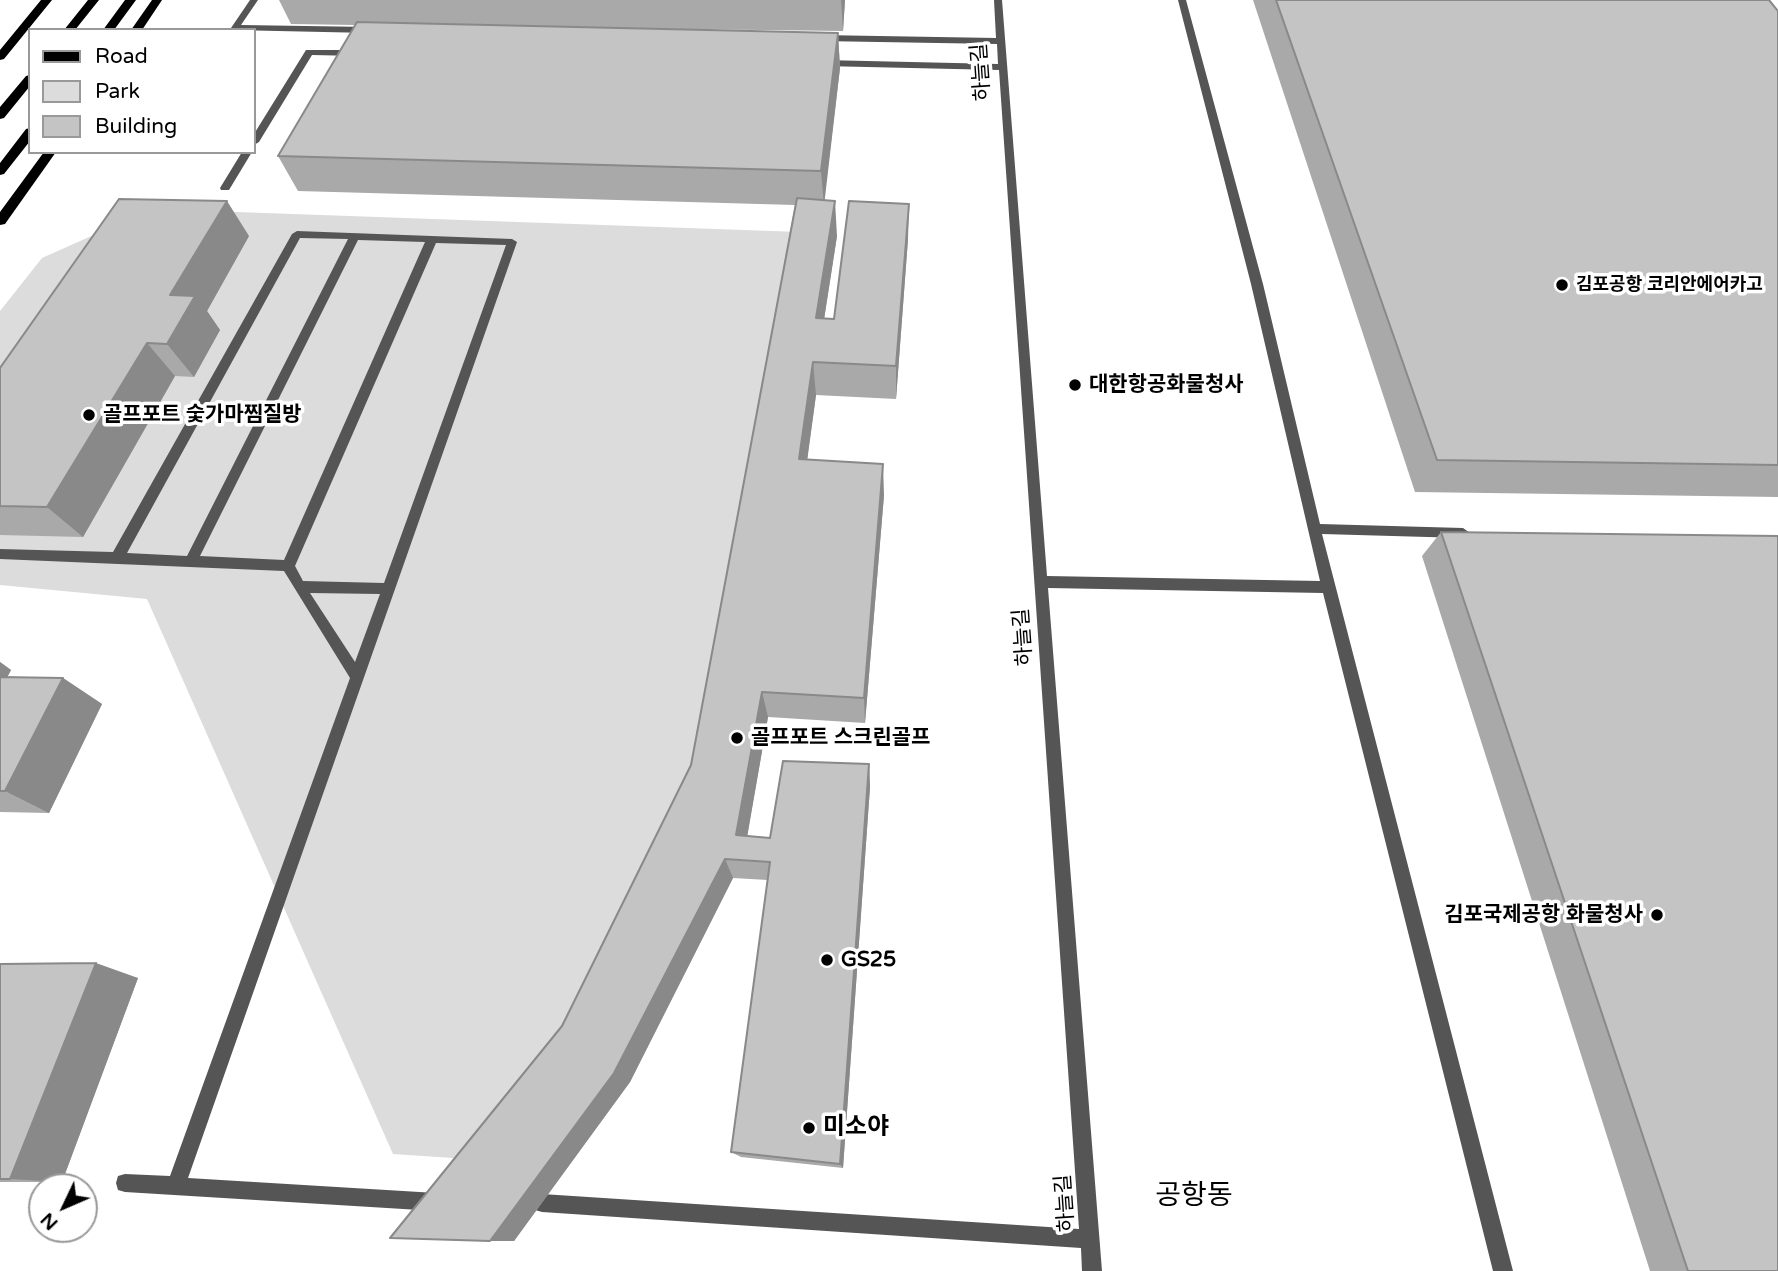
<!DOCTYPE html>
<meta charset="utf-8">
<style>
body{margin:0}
#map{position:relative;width:1778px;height:1271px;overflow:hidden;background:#fff;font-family:"Varela Round",sans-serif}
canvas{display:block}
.legend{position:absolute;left:28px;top:28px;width:228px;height:126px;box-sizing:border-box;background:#fff;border:2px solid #999;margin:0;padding:9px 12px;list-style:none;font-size:21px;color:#000}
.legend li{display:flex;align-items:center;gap:14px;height:35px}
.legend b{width:35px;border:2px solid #999}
.north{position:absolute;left:28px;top:1173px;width:70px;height:70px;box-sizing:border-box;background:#fff;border:2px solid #999;border-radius:50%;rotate:226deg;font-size:19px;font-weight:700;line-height:28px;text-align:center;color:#000}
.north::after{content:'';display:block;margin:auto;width:24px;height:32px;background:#000;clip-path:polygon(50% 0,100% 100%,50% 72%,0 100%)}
</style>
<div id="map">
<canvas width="1778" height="1271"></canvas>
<ul class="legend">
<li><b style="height:9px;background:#000"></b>Road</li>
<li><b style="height:19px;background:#dcdcdc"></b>Park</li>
<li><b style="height:19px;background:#c4c4c4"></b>Building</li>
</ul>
<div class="north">N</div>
</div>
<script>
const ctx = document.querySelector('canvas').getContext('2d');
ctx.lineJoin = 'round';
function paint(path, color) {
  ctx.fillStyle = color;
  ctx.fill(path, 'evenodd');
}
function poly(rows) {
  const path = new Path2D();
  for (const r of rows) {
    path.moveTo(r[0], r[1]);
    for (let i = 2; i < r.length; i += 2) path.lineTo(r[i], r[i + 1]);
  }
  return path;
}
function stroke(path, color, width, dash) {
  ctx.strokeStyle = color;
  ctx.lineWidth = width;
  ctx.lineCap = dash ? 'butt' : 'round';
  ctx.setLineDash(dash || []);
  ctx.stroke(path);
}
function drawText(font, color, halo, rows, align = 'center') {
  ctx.font = font + ' "Varela Round","Noto Sans KR",sans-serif';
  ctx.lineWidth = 7;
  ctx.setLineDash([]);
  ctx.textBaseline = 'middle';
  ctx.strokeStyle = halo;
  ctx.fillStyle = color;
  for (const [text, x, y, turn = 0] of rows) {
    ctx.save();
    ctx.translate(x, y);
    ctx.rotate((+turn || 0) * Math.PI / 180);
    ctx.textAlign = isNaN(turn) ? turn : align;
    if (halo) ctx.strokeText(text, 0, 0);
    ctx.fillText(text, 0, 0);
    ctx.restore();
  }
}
const green = poly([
 [152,209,800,232,701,788,580,1037,483,1160,393,1154,147,599,0,585,0,311,42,258]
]);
const lane = poly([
 [250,0,258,0,241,25,370,27,374,30,370,33,232,30,231,28,250,0],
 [994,0,1002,0,1047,576,1320,581,1251,284,1178,0,1186,0,1263,284,1320,524,1463,528,1470,533,1463,538,1322,534,1513,1271,1493,1271,1323,593,1048,588,1102,1271,1082,1271,1081,1248,542,1212,535,1210,533,1203,535,1196,542,1194,1079,1229,999,70,823,66,818,63,823,60,998,64,997,44,820,41,816,38,820,35,996,38,994,0],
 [306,50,358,50,363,53,358,56,312,55,259,142,254,145,254,134,306,50],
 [242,152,252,152,229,190,221,190,220,188,242,152],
 [297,231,512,239,517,242,188,1178,436,1193,443,1195,445,1202,443,1209,436,1211,125,1192,118,1190,116,1183,118,1176,125,1174,170,1176,350,678,284,571,0,559,0,549,113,552,292,234,297,231],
 [300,238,348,239,187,556,127,553,300,238],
 [358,240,425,242,284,560,200,556,358,240],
 [436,243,506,245,384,583,303,581,295,566,436,243],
 [310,593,380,594,355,662,310,593]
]);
const primary = poly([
 [41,0,52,0,4,59,0,60,0,50,41,0],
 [88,0,99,0,75,30,64,30,88,0],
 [125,0,136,0,114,30,103,30,125,0],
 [152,0,162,0,142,30,131,30,152,0],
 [30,75,30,86,4,118,0,119,0,107,26,76,30,75],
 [30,128,30,141,4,174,0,175,0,163,26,129,30,128],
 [44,152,56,152,5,224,0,225,0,212,44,152]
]);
const wall = poly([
 [279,0,845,0,843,31,678,29,838,33,840,68,824,200,837,236,824,319,834,319,908,239,896,399,816,395,807,460,884,495,865,723,768,717,747,836,770,838,869,764,870,787,843,1168,741,1157,731,1152,768,880,733,878,630,1082,514,1241,490,1241,562,1026,691,765,795,205,298,191,278,156,355,25,291,24],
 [1253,0,1769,0,1778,11,1778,497,1415,492],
 [249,236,207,311,220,330,194,377,175,376,83,537,0,535,0,368],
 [1441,532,1778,1271,1650,1271,1422,556],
 [0,662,11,670,7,677,63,678,102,704,49,813,0,812],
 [0,964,138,978,62,1182,0,1182]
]);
const shadedWall = poly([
 [841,0,845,0,843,31],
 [838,33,840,68,824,206,821,171],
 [227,201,249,236,207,311,220,330,194,377,167,344,170,295],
 [835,201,837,236,819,352,816,318],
 [909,204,908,239,896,399,896,366],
 [147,343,175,376,83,537,47,507],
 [813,362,816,395,803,491,799,459],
 [883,464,884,495,865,723,864,698],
 [0,662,11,670,0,691],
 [63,678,102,704,49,813,5,791],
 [762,692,768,717,744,855,736,835],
 [869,764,870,787,843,1168,840,1164],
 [725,859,733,878,630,1082,514,1241,490,1241],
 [96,963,138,978,62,1182,10,1179]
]);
const building = poly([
 [1276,0,1769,0,1778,11,1778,465,1437,460,1276,0],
 [357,22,838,33,821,171,278,156,357,22],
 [797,198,835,201,816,318,834,319,849,201,909,204,896,366,813,362,799,459,883,464,864,698,762,692,736,835,770,838,783,761,869,764,840,1164,731,1152,770,862,725,859,614,1073,490,1241,390,1238,562,1026,691,765,797,198],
 [119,199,227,201,170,295,195,296,167,344,147,343,47,507,0,506,0,368,119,199],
 [1441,532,1778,536,1778,1271,1688,1271,1441,532],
 [0,677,63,678,5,791,0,791,0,677],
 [96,963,10,1179,0,1179,0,964,96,963]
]);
const markers = [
 [1562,285,7,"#000"],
 [1075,385,7,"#000"],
 [89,415,7,"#000"],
 [737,738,7,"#000"],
 [1657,915,7,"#000"],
 [827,960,7,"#000"],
 [809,1128,7,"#000"]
];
const farPoinames = [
 ["김포공항 코리안에어카고",1576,285]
];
const streetNames = [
 ["하늘길",982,72,-94],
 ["하늘길",1024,637,-94],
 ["하늘길",1066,1203,-94]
];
const poiNames = [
 ["대한항공화물청사",1089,385],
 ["골프포트 숯가마찜질방",103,415],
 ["골프포트 스크린골프",751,738],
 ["김포국제공항 화물청사",1643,915,"right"],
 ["GS25",841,960]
];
const nearPoinames = [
 ["미소야",823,1128]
];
const nearQuarternames = [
 ["공항동",1194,1197]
];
paint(green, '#dcdcdc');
paint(lane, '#555');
paint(primary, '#000');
paint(wall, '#a9a9a9');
paint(shadedWall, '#898989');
paint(building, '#c4c4c4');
stroke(building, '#898989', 2);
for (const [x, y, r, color] of markers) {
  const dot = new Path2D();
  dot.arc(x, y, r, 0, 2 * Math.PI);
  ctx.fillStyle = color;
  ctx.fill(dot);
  stroke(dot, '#fff', 2.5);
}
drawText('bold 18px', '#000', '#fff', farPoinames, 'left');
drawText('21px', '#000', '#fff', streetNames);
drawText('bold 21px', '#000', '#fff', poiNames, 'left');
drawText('bold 24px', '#000', '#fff', nearPoinames, 'left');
drawText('28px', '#000', '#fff', nearQuarternames);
</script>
